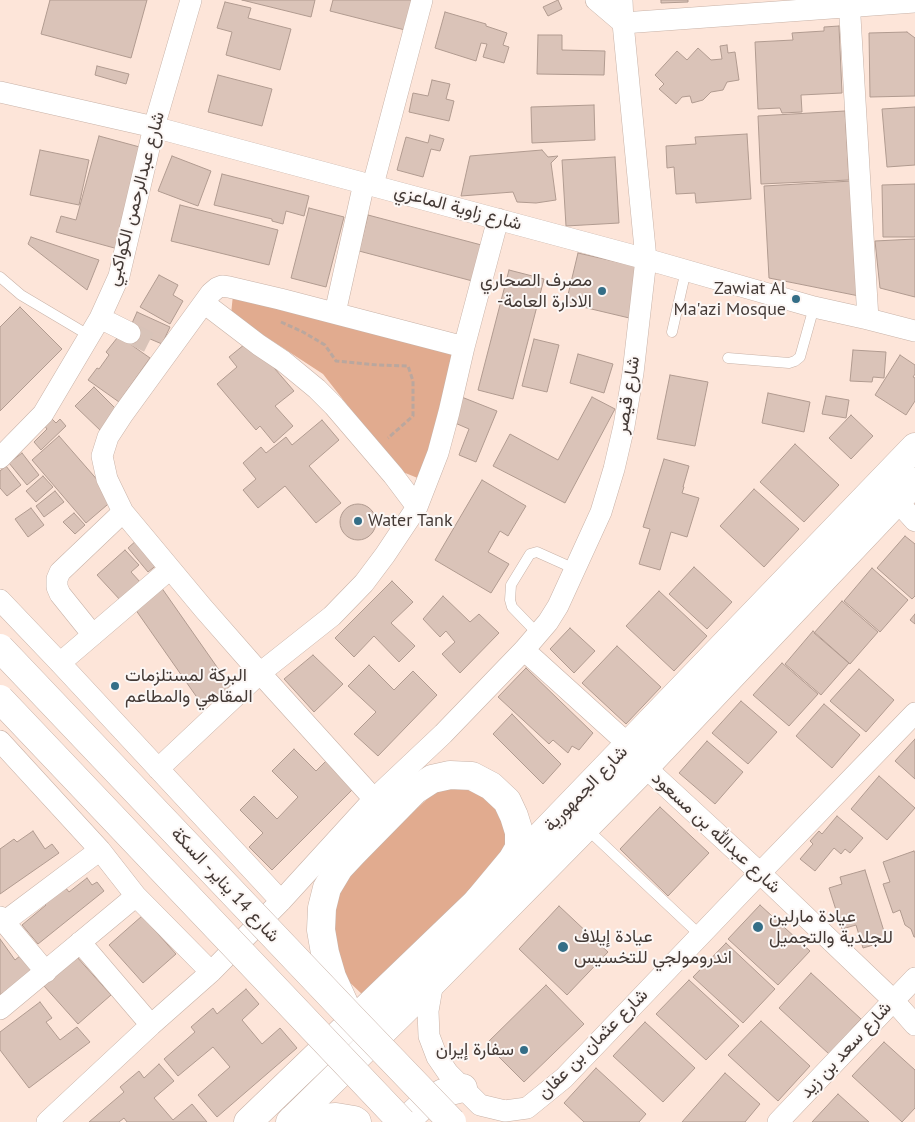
<!DOCTYPE html>
<meta charset="utf-8">
<style>
body{margin:0}
canvas{display:block;background:#fde5d9}
</style>
<canvas width="915" height="1122"></canvas>
<script>
const ctx = document.querySelector('canvas').getContext('2d');
ctx.lineJoin = 'round';
function paint(path, color) {
  ctx.fillStyle = color;
  ctx.fill(path, 'evenodd');
}
function poly(rows) {
  const path = new Path2D();
  for (const r of rows) {
    if (r.length === 3) {
      path.moveTo(r[0] + r[2], r[1]);
      path.arc(r[0], r[1], r[2], 0, 2 * Math.PI);
      continue;
    }
    path.moveTo(r[0], r[1]);
    for (let i = 2; i < r.length; i += 2) path.lineTo(r[i], r[i + 1]);
  }
  return path;
}
function stroke(path, color, width, dash) {
  ctx.strokeStyle = color;
  ctx.lineWidth = width;
  ctx.lineCap = dash ? 'butt' : 'round';
  ctx.setLineDash(dash || []);
  ctx.stroke(path);
}
function drawText(font, color, halo, rows, align = 'center') {
  ctx.font = font + ' "PT Sans",Vazirmatn,sans-serif';
  ctx.lineWidth = 4;
  ctx.setLineDash([]);
  ctx.textBaseline = 'middle';
  ctx.strokeStyle = halo;
  ctx.fillStyle = color;
  for (const [text, x, y, turn = 0] of rows) {
    ctx.save();
    ctx.translate(x, y);
    ctx.rotate((+turn || 0) * Math.PI / 180);
    ctx.textAlign = isNaN(turn) ? turn : align;
    if (halo) ctx.strokeText(text, 0, 0);
    ctx.fillText(text, 0, 0);
    ctx.restore();
  }
}
const green = poly([
 [233,295,456,353,420,479,398,470,323,374,231,314],
 [464,784,492,801,504,817,507,834,504,854,455,908,365,997,345,978,330,929,341,885,392,831,436,791]
]);
const building = poly([
 [50,0,147,0,131,58,41,34,50,0],
 [242,0,315,0,311,17,242,0],
 [333,0,413,0,405,30,330,11,333,0],
 [558,0,562,9,548,16,543,7,558,0],
 [661,0,688,0,688,2,661,3,661,0],
 [225,2,251,8,248,18,291,29,280,70,226,55,232,32,217,28,225,2],
 [445,12,486,24,486,26,507,33,503,45,509,47,504,63,483,57,487,44,481,43,476,61,435,48,445,12],
 [839,26,842,93,801,95,802,112,782,113,780,108,758,109,755,42,793,40,792,33,824,31,824,27,839,26],
 [907,32,915,38,915,96,870,97,869,33,907,32],
 [538,35,562,35,562,50,605,51,604,75,537,74,538,35],
 [727,45,728,53,735,52,739,80,727,82,723,90,711,92,703,100,692,103,690,96,682,97,676,104,659,89,664,84,655,75,677,51,687,60,698,48,711,60,722,59,720,46,727,45],
 [97,66,129,74,126,84,95,75,97,66],
 [218,75,272,89,262,126,208,112,218,75],
 [432,80,450,84,446,99,454,101,449,121,409,112,413,93,428,96,432,80],
 [594,105,595,140,532,143,531,107,594,105],
 [915,107,915,165,887,167,882,109,915,107],
 [845,111,849,180,761,184,758,116,845,111],
 [747,134,751,199,696,203,695,193,676,194,674,167,667,168,666,146,696,144,695,137,747,134],
 [430,135,444,139,440,151,431,149,423,177,397,170,406,137,428,143,430,135],
 [99,136,147,149,118,249,56,232,61,216,76,220,99,136],
 [40,150,89,160,79,205,30,195,40,150],
 [542,150,548,157,558,156,551,163,556,200,536,203,517,202,513,192,461,196,470,156,542,150],
 [172,156,211,171,198,206,158,191,172,156],
 [615,157,619,223,566,226,562,160,615,157],
 [222,174,309,196,304,216,286,211,283,224,272,221,272,219,214,205,222,174],
 [852,181,859,296,769,278,764,186,852,181],
 [915,184,915,237,883,237,882,185,915,184],
 [180,205,278,230,269,265,171,241,180,205],
 [309,208,344,217,326,287,291,278,309,208],
 [368,215,489,247,480,283,359,251,368,215],
 [31,237,99,260,87,290,28,244,31,237],
 [915,239,915,297,880,288,875,241,915,239],
 [578,253,644,268,642,321,566,303,578,253],
 [509,270,544,279,513,399,478,390,509,270],
 [159,275,178,285,173,295,183,301,170,324,140,307,159,275],
 [20,307,62,349,0,411,0,327,20,307],
 [137,312,170,327,162,344,129,330,137,312],
 [121,333,123,339,150,358,119,402,88,380,97,368,99,369,109,355,106,352,121,333],
 [534,339,559,345,547,392,522,386,534,339],
 [250,340,294,391,275,406,293,426,274,443,260,426,256,430,217,384,237,367,229,357,250,340],
 [853,350,886,352,884,378,873,377,872,382,850,381,853,350],
 [578,354,613,364,604,393,570,383,578,354],
 [900,355,915,365,915,374,913,377,915,378,915,401,906,415,875,395,900,355],
 [670,375,708,382,695,446,657,439,670,375],
 [94,387,120,413,102,432,75,406,94,387],
 [768,393,810,402,804,432,762,423,768,393],
 [459,396,497,411,476,462,459,455,469,429,448,420,459,396],
 [826,396,849,400,846,418,822,414,826,396],
 [592,397,615,409,565,503,493,466,510,434,558,460,592,397],
 [851,415,873,436,851,459,829,438,851,415],
 [51,418,56,423,60,419,66,426,41,450,34,442,47,429,44,425,51,418],
 [322,420,339,440,309,466,341,503,316,523,285,486,258,508,243,490,256,479,243,463,261,447,266,453,286,437,292,445,322,420],
 [59,436,114,499,86,523,32,460,59,436],
 [795,444,839,485,804,522,760,482,795,444],
 [22,453,39,475,27,485,9,463,22,453],
 [664,459,689,466,683,487,684,487,682,493,699,498,687,537,671,532,660,570,639,564,650,529,643,527,664,459],
 [6,466,21,485,7,496,0,488,0,471,6,466],
 [43,476,53,487,36,502,26,491,43,476],
 [482,480,526,506,508,536,500,531,488,552,509,564,491,593,435,560,482,480],
 [754,489,799,529,764,567,720,526,754,489],
 [55,491,64,502,44,517,36,506,55,491],
 [358,522,18],
 [31,508,44,525,28,537,15,519,31,508],
 [74,513,85,525,75,534,63,522,74,513],
 [905,536,915,544,915,596,912,599,877,568,905,536],
 [138,539,158,564,148,572,128,548,138,539],
 [125,550,139,565,131,572,141,583,121,601,97,575,125,550],
 [694,567,732,602,707,629,669,594,694,567],
 [872,568,908,600,880,632,844,601,872,568],
 [392,581,413,602,391,623,415,646,399,662,374,636,354,657,335,638,392,581],
 [161,587,231,687,203,706,133,606,161,587],
 [659,591,707,636,674,671,626,626,659,591],
 [443,596,470,622,479,614,499,633,460,673,442,654,455,642,446,631,440,637,423,619,443,596],
 [842,601,878,632,850,664,814,633,842,601],
 [915,614,915,624,910,620,915,614],
 [570,628,595,651,574,673,550,649,570,628],
 [813,631,849,663,821,695,785,664,813,631],
 [617,646,661,687,626,724,582,683,617,646],
 [313,655,343,684,314,712,284,679,313,655],
 [782,663,818,694,789,726,753,695,782,663],
 [369,665,394,690,413,671,437,695,378,756,354,734,376,712,348,686,369,665],
 [526,668,593,733,579,750,572,746,568,753,553,740,549,744,498,697,526,668],
 [859,669,894,700,866,732,830,701,859,669],
 [741,701,777,732,748,764,712,733,741,701],
 [824,704,860,735,832,768,796,736,824,704],
 [512,714,541,744,561,764,543,784,493,734,512,714],
 [915,739,915,779,895,761,915,739],
 [707,741,743,772,715,804,679,773,707,741],
 [294,749,316,771,328,759,356,786,272,870,249,847,263,833,240,810,254,796,277,819,298,797,272,771,294,749],
 [879,776,915,808,887,840,851,809,879,776],
 [660,807,709,853,668,896,620,849,660,807],
 [837,816,863,838,850,853,845,849,841,854,834,848,815,871,800,859,813,844,810,841,819,831,822,834,837,816],
 [33,831,45,849,52,844,59,853,0,894,0,849,14,839,17,842,33,831],
 [914,851,915,853,915,937,914,937,911,929,905,925,900,910,893,913,883,884,890,882,883,862,914,851],
 [865,870,887,941,863,948,856,925,842,929,829,888,842,884,840,877,865,870],
 [87,878,92,885,97,882,104,891,38,944,22,925,46,905,44,903,65,887,69,892,87,878],
 [760,905,810,951,778,985,728,939,760,905],
 [559,906,608,952,567,995,519,949,559,906],
 [142,916,176,954,143,983,109,945,142,916],
 [0,939,15,960,26,951,38,968,0,995,0,939],
 [726,943,775,989,743,1023,693,977,726,943],
 [77,957,111,995,78,1024,44,986,77,957],
 [811,973,861,1019,829,1054,779,1008,811,973],
 [689,980,739,1026,706,1060,656,1014,689,980],
 [546,985,584,1024,524,1082,486,1044,546,985],
 [246,989,259,1004,242,1020,262,1044,280,1028,297,1048,217,1117,198,1095,230,1067,213,1047,178,1076,164,1059,195,1032,191,1027,213,1008,217,1014,246,989],
 [40,1002,52,1018,46,1022,60,1040,77,1027,90,1042,29,1088,0,1050,0,1032,40,1002],
 [761,1021,810,1066,778,1101,728,1055,761,1021],
 [645,1022,695,1068,663,1102,613,1056,645,1022],
 [884,1042,915,1070,915,1108,902,1122,852,1076,884,1042],
 [159,1064,174,1081,154,1098,173,1120,192,1104,207,1122,127,1122,124,1118,119,1122,89,1122,124,1092,120,1087,139,1071,144,1078,159,1064],
 [596,1068,646,1114,639,1122,584,1122,564,1103,596,1068],
 [725,1073,760,1104,745,1122,682,1122,725,1073],
 [838,1094,869,1122,812,1122,838,1094]
]);
const streetTunnel = poly([
 [130,333,150,343]
]);
const path = poly([
 [281,322,303,332,325,345,336,361,378,365,408,366,413,381,413,416,388,438]
]);
const lane = poly([
 [0,277,21,295,90,336],
 [672,332,686,270],
 [728,358,789,363,795,361,800,357,814,307],
 [538,634,512,607,510,600,511,585,530,554,537,552,575,569],
 [586,828,700,935]
]);
const street = poly([
 [596,0,623,23,915,2],
 [849,0,868,319],
 [0,92,154,127,646,259,814,307,868,319,915,331],
 [373,185,422,0],
 [204,303,259,345,283,361,317,389,334,406,393,475,417,507],
 [335,313,364,183],
 [100,318,130,333],
 [0,458,43,414,100,318,119,276,154,127,191,0],
 [897,501,915,521],
 [0,600,60,663,281,901],
 [93,635,60,594,57,587,57,579,60,572,123,512],
 [524,650,629,745],
 [60,663,170,569],
 [0,741,100,850,136,896,211,972],
 [645,767,760,873,893,1000,915,1025],
 [158,769,260,673,332,616,364,583,385,555,417,507,438,453,449,412,464,347,498,219],
 [374,799,260,673,203,608,123,512,107,479,102,456,108,437,123,414,211,293,217,288,222,286,229,287,280,299,464,347],
 [0,917,46,972],
 [4,922,100,850],
 [80,942,151,1025],
 [433,982,428,1011,429,1036,437,1057,448,1073,480,1105,505,1111,527,1108,564,1078,760,873,915,713],
 [0,1009,136,896],
 [47,1122,151,1025,211,972,281,901,374,799,443,734,524,650,548,622,558,606,601,512,614,469,624,426,633,373,646,259,623,23,622,0],
 [778,1122,915,978]
]);
const primary = poly([
 [248,1122,477,902,915,447],
 [290,1122,433,982,645,767,915,482]
]);
const highway = poly([
 [348,1012,332,977,325,953,321,930,322,908,327,888,339,868,354,852,415,790,432,779,450,775,472,776,491,786,507,801,514,816,519,832,519,848,512,860,477,902],
 [292,1120,336,1117,354,1120,357,1122],
 [407,1122,410,1117,425,1103,443,1093,463,1088]
]);
const highwayBridge = poly([
 [0,648,351,1017,452,1122],
 [0,699,402,1122]
]);
const markers = [
 [602,291,5,"#346e87"],
 [796,299,5,"#346e87"],
 [358,521,5,"#346e87"],
 [115,686,5,"#346e87"],
 [758,927,6,"#346e87"],
 [563,947,6,"#346e87"],
 [524,1050,5,"#346e87"]
];
const streetNames = [
 ["شارع عبدالرحمن الكواكبي",136,199,-75],
 ["شارع زاوية الماعزي",458,208,15],
 ["شارع قيصر",628,395,-81],
 ["شارع الجمهورية",586,789,-46],
 ["شارع عبدالله بن مسعود",716,833,43],
 ["شارع 14 يناير- السكة",225,885,47],
 ["شارع عثمان بن عفان",593,1044,-45],
 ["شارع سعد بن زيد",846,1050,-47]
];
const poiNames = [
 ["مصرف الصحاري",592,281,"right"],
 ["-الادارة العامة",592,302,"right"],
 ["Zawiat Al",786,289,"right"],
 ["Ma'azi Mosque",786,310,"right"],
 ["Water Tank",368,521],
 ["البركة لمستلزمات",125,676],
 ["المقاهي والمطاعم",125,697],
 ["عيادة مارلين",769,917],
 ["للجلدية والتجميل",769,938],
 ["عيادة إيلاف",574,937],
 ["اندرومولجي للتخسيس",574,958],
 ["سفارة إيران",514,1050,"right"]
];
paint(green, '#e1ab8f');
paint(building, '#dac3b8');
stroke(building, '#b19b90', 1);
stroke(streetTunnel, '#d8c3b8', 21, [21, 11]);
stroke(lane, '#c8b2a7', 11);
stroke(street, '#c8b2a7', 22);
stroke(primary, '#c8b2a7', 29);
stroke(highway, '#c8b2a7', 29);
stroke(path, '#baa79e', 3, [5, 2.5]);
stroke(lane, '#fff', 10);
stroke(street, '#fff', 21);
stroke(primary, '#fff', 28);
stroke(highway, '#fff', 28);
stroke(highwayBridge, '#c8b2a7', 29, []);
stroke(highwayBridge, '#fff', 28);
for (const [x, y, r, color] of markers) {
  const dot = new Path2D();
  dot.arc(x, y, r, 0, 2 * Math.PI);
  ctx.fillStyle = color;
  ctx.fill(dot);
  stroke(dot, '#fcf7f5', 2);
}
drawText('18px', '#443a36', '#fcf7f5', streetNames);
drawText('18px', '#443a36', '#fcf7f5', poiNames, 'left');
</script>
